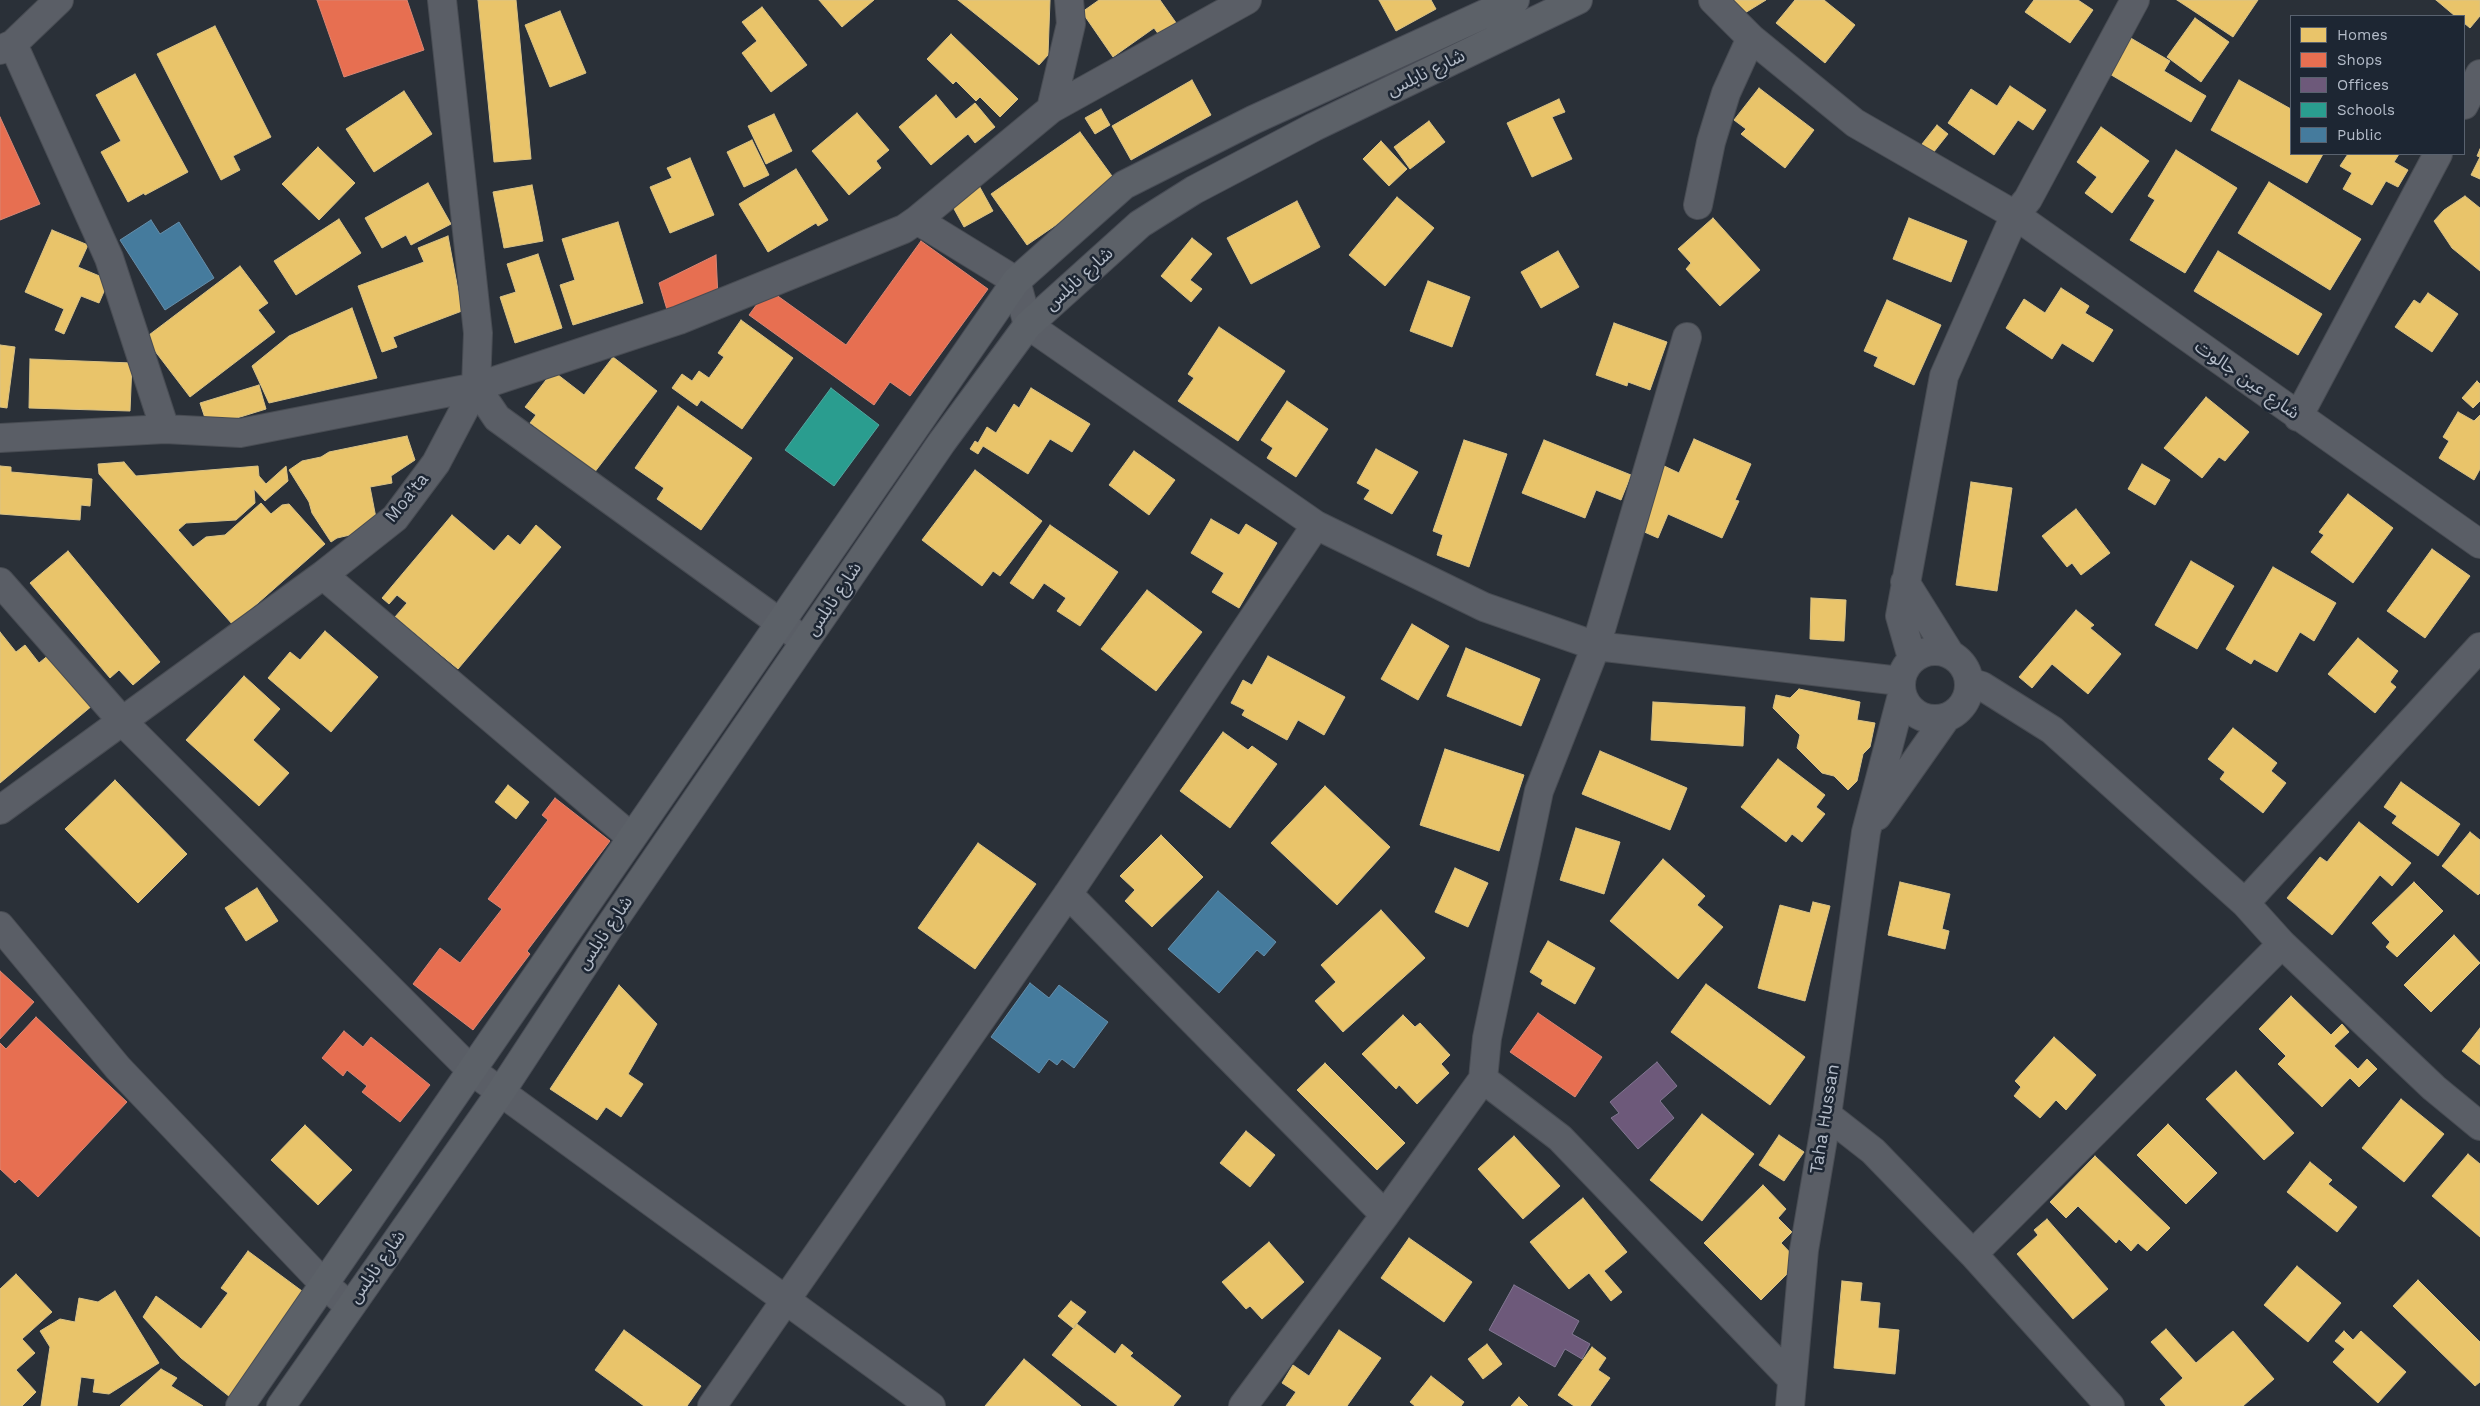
<!DOCTYPE html>
<meta charset="utf-8">
<style>
body{margin:0}
#map{position:relative;width:2480px;height:1406px;overflow:hidden;background:#2a3038;font-family:"Work Sans",sans-serif}
canvas{display:block}
.legend{position:absolute;left:2290px;top:15px;width:175px;height:140px;box-sizing:border-box;background:#1d2633;border:1px solid #59626f;margin:0;padding:6px 9px;list-style:none;font-size:15px;color:#b4bcc9}
.legend li{display:flex;align-items:center;gap:10px;height:25px}
.legend b{width:25px;border:1px solid #59626f}
</style>
<div id="map">
<canvas width="2480" height="1406"></canvas>
<ul class="legend">
<li><b style="height:14px;background:#e9c46a"></b>Homes</li>
<li><b style="height:14px;background:#e76f51"></b>Shops</li>
<li><b style="height:14px;background:#6d597a"></b>Offices</li>
<li><b style="height:14px;background:#2a9d8f"></b>Schools</li>
<li><b style="height:14px;background:#457b9d"></b>Public</li>
</ul>
</div>
<script>
const ctx = document.querySelector('canvas').getContext('2d');
ctx.lineJoin = 'round';
function paint(path, color) {
  ctx.fillStyle = color;
  ctx.fill(path, 'evenodd');
}
function poly(rows) {
  const path = new Path2D();
  for (const r of rows) {
    if (r.length === 3) {
      path.moveTo(r[0] + r[2], r[1]);
      path.arc(r[0], r[1], r[2], 0, 2 * Math.PI);
      continue;
    }
    path.moveTo(r[0], r[1]);
    for (let i = 2; i < r.length; i += 2) path.lineTo(r[i], r[i + 1]);
  }
  return path;
}
function stroke(path, color, width, dash) {
  ctx.strokeStyle = color;
  ctx.lineWidth = width;
  ctx.lineCap = dash ? 'butt' : 'round';
  ctx.setLineDash(dash || []);
  ctx.stroke(path);
}
function drawText(font, color, halo, rows, align = 'center') {
  ctx.font = font + ' "Work Sans","Noto Sans Arabic",sans-serif';
  ctx.lineWidth = 5;
  ctx.setLineDash([]);
  ctx.textBaseline = 'middle';
  ctx.strokeStyle = halo;
  ctx.fillStyle = color;
  for (const [text, x, y, turn = 0] of rows) {
    ctx.save();
    ctx.translate(x, y);
    ctx.rotate((+turn || 0) * Math.PI / 180);
    ctx.textAlign = isNaN(turn) ? turn : align;
    if (halo) ctx.strokeText(text, 0, 0);
    ctx.fillText(text, 0, 0);
    ctx.restore();
  }
}
const homes = poly([
 [478,0,516,0,531,159,494,162,478,0],
 [819,0,874,0,842,27,819,0],
 [958,0,1050,0,1048,55,1039,65,958,0],
 [1099,0,1160,0,1179,27,1162,39,1154,28,1113,57,1082,12,1099,0],
 [1379,0,1431,0,1436,9,1396,31,1379,0],
 [1729,0,1766,0,1740,16,1729,0],
 [1795,0,1824,0,1855,25,1825,63,1776,23,1795,0],
 [2034,0,2078,0,2093,10,2070,43,2025,12,2034,0],
 [2177,0,2258,0,2233,37,2177,0],
 [2436,0,2480,0,2480,16,2470,28,2464,23,2464,16,2455,16,2436,0],
 [762,7,807,65,771,92,742,53,757,41,742,22,762,7],
 [560,11,586,73,550,87,525,25,560,11],
 [2195,18,2229,42,2201,82,2167,57,2195,18],
 [215,26,271,137,233,156,240,170,221,180,157,54,215,26],
 [951,34,1018,99,1000,117,980,97,976,101,956,81,953,84,927,59,951,34],
 [2129,37,2170,61,2164,71,2206,96,2191,122,2108,73,2129,37],
 [135,74,188,172,145,195,144,193,128,202,101,152,121,141,96,95,135,74],
 [1192,80,1211,115,1131,160,1112,126,1192,80],
 [2239,80,2291,109,2291,154,2323,154,2307,183,2211,130,2239,80],
 [2010,86,2046,110,2033,130,2018,120,1994,155,1948,123,1971,89,1997,106,2010,86],
 [1759,88,1814,130,1785,168,1741,134,1746,129,1734,120,1759,88],
 [404,91,432,134,374,172,346,129,404,91],
 [936,95,956,119,975,103,995,127,975,143,968,134,931,165,899,127,936,95],
 [1559,99,1565,112,1552,117,1572,159,1532,177,1507,123,1559,99],
 [1101,109,1110,125,1095,134,1085,118,1101,109],
 [857,113,889,150,876,161,881,168,849,195,812,151,857,113],
 [774,114,792,151,766,164,748,126,774,114],
 [1429,121,1445,142,1410,169,1394,147,1429,121],
 [1937,125,1948,134,1933,153,1922,144,1937,125],
 [2101,127,2149,161,2112,213,2085,193,2097,177,2077,162,2101,127],
 [1080,132,1117,183,1027,245,991,194,1080,132],
 [752,140,769,175,744,187,727,152,752,140],
 [1381,141,1407,169,1389,186,1363,159,1381,141],
 [318,147,355,183,319,220,282,184,318,147],
 [2480,149,2480,179,2471,175,2480,157,2477,156,2480,149],
 [2176,150,2237,188,2185,273,2130,240,2155,200,2148,196,2176,150],
 [2348,154,2399,154,2394,162,2408,170,2398,187,2386,181,2372,205,2343,189,2352,173,2340,166,2348,154],
 [690,158,714,215,670,233,650,187,672,178,667,168,690,158],
 [796,169,828,220,818,226,816,223,768,252,739,204,796,169],
 [977,182,993,211,964,227,948,198,977,182],
 [2269,182,2361,239,2330,290,2238,233,2269,182],
 [428,183,451,224,411,245,406,235,382,248,365,218,428,183],
 [532,185,543,241,504,248,493,192,532,185],
 [2465,196,2480,208,2480,271,2452,248,2434,221,2444,210,2465,196],
 [1397,197,1434,228,1385,286,1349,255,1397,197],
 [1297,201,1320,247,1251,284,1227,238,1297,201],
 [1713,218,1760,270,1720,306,1686,269,1691,263,1678,249,1713,218],
 [1909,218,1967,241,1951,282,1893,259,1909,218],
 [339,219,361,253,296,295,274,261,339,219],
 [618,222,643,303,573,325,560,285,575,280,562,239,618,222],
 [52,230,88,245,78,267,109,280,99,303,81,296,64,334,55,330,64,309,25,292,52,230],
 [448,236,462,311,393,337,397,347,382,352,358,286,424,262,418,248,448,236],
 [1192,238,1212,254,1190,280,1202,289,1191,302,1161,276,1192,238],
 [1558,251,1579,287,1541,308,1521,272,1558,251],
 [2218,251,2322,314,2298,355,2194,291,2218,251],
 [538,254,562,328,515,343,500,297,516,292,507,264,538,254],
 [240,266,268,303,258,310,275,332,190,397,145,338,240,266],
 [1428,281,1470,297,1452,347,1410,331,1428,281],
 [2061,288,2089,306,2085,313,2113,330,2093,362,2062,343,2052,359,2006,328,2024,299,2045,313,2061,288],
 [2428,293,2458,314,2432,352,2395,327,2414,300,2420,304,2428,293],
 [1887,300,1941,325,1914,385,1874,366,1878,357,1864,351,1887,300],
 [352,308,377,378,269,403,252,366,289,336,352,308],
 [741,320,793,358,742,429,701,400,697,406,672,388,682,374,692,381,699,371,709,378,724,357,718,353,741,320],
 [1614,323,1667,342,1650,390,1628,382,1627,386,1596,375,1614,323],
 [1219,327,1285,371,1238,441,1178,401,1194,378,1188,374,1219,327],
 [0,345,15,347,7,408,0,407,0,345],
 [613,357,657,391,594,473,530,423,536,415,525,407,553,371,584,395,613,357],
 [30,359,132,363,130,411,29,408,30,359],
 [2477,381,2480,384,2480,401,2473,408,2462,398,2477,381],
 [259,385,266,409,208,427,200,403,259,385],
 [1031,388,1090,424,1072,452,1050,439,1028,474,983,446,978,454,970,449,975,441,978,443,987,427,996,433,1014,404,1019,408,1031,388],
 [2206,397,2249,432,2225,461,2219,457,2202,478,2164,448,2206,397],
 [1287,401,1328,429,1296,477,1267,458,1273,448,1261,440,1287,401],
 [678,406,752,458,701,530,657,499,664,488,635,468,678,406],
 [2458,412,2474,421,2480,415,2480,469,2474,480,2439,458,2449,441,2443,437,2458,412],
 [407,436,415,460,391,476,392,483,370,487,376,518,350,535,337,538,331,542,312,513,309,502,289,470,302,461,321,457,329,452,407,436],
 [1694,439,1751,464,1735,500,1739,501,1722,538,1668,514,1658,538,1633,527,1660,464,1679,473,1694,439],
 [1464,440,1507,454,1469,567,1437,555,1443,535,1433,531,1464,440],
 [1544,440,1631,475,1621,500,1596,490,1585,518,1522,493,1544,440],
 [1376,449,1418,472,1392,514,1364,499,1370,490,1357,483,1376,449],
 [1134,451,1175,480,1149,515,1109,485,1134,451],
 [124,462,136,476,258,466,259,476,266,484,286,466,288,481,265,501,254,489,255,503,236,520,186,523,178,530,193,547,206,537,225,535,261,503,271,514,282,505,289,504,325,544,233,625,99,474,98,464,124,462],
 [2142,464,2170,480,2155,505,2128,489,2142,464],
 [0,466,11,467,11,472,92,479,90,506,81,505,80,520,0,514,0,466],
 [975,470,1042,521,1000,576,993,571,982,586,922,540,975,470],
 [1971,482,2012,488,1997,591,1956,585,1971,482],
 [2348,494,2393,528,2353,583,2311,552,2324,535,2319,532,2348,494],
 [2076,509,2110,553,2081,575,2072,563,2067,567,2042,536,2076,509],
 [452,515,494,551,508,535,520,545,536,525,561,547,458,669,395,617,407,603,397,595,389,604,382,598,452,515],
 [1211,519,1239,535,1246,524,1277,543,1239,608,1212,592,1224,573,1191,553,1211,519],
 [1050,525,1118,572,1080,626,1057,611,1066,598,1044,583,1033,599,1010,583,1050,525],
 [2432,549,2470,576,2425,638,2387,611,2432,549],
 [68,551,160,662,133,685,119,670,110,678,30,583,68,551],
 [2191,561,2234,586,2197,649,2155,625,2191,561],
 [2273,567,2336,603,2314,641,2300,632,2277,672,2254,659,2251,664,2226,649,2273,567],
 [1147,590,1202,632,1156,691,1101,649,1147,590],
 [1811,598,1846,600,1844,641,1810,639,1811,598],
 [2076,610,2094,625,2090,628,2121,654,2088,694,2052,664,2032,688,2019,677,2076,610],
 [1412,624,1449,646,1418,700,1381,679,1412,624],
 [325,631,378,677,331,732,268,678,290,652,300,660,325,631],
 [0,632,16,652,25,645,39,663,50,654,93,705,0,783,0,632],
 [2358,638,2398,671,2390,682,2396,687,2375,713,2328,674,2358,638],
 [1466,648,1540,679,1521,726,1447,696,1466,648],
 [1268,656,1345,697,1324,735,1298,720,1287,740,1242,715,1245,710,1231,703,1243,680,1252,685,1268,656],
 [244,676,280,709,253,740,289,773,259,806,186,740,244,676],
 [1799,689,1860,702,1857,720,1875,723,1870,747,1863,754,1857,781,1848,790,1834,776,1822,773,1797,748,1800,735,1773,708,1776,695,1790,698,1799,689],
 [1653,702,1745,707,1743,746,1651,740,1653,702],
 [2233,728,2277,763,2271,771,2286,783,2263,813,2220,779,2225,772,2208,759,2233,728],
 [1223,732,1248,750,1252,746,1277,764,1230,828,1180,791,1223,732],
 [1445,749,1524,775,1499,851,1420,825,1445,749],
 [1600,751,1687,788,1670,830,1582,794,1600,751],
 [1778,759,1825,795,1816,807,1825,814,1802,842,1792,834,1786,842,1741,807,1778,759],
 [115,780,187,854,138,903,65,829,115,780],
 [2401,782,2460,824,2438,856,2392,823,2397,816,2384,807,2401,782],
 [508,785,529,802,516,819,495,802,508,785],
 [1325,786,1390,847,1337,905,1271,843,1325,786],
 [2359,822,2411,863,2392,886,2380,875,2332,935,2287,898,2320,857,2327,862,2359,822],
 [1576,828,1620,842,1604,894,1560,880,1576,828],
 [2470,832,2480,840,2480,893,2478,895,2442,866,2470,832],
 [1161,835,1203,877,1152,927,1125,901,1135,890,1120,876,1161,835],
 [978,843,1036,884,975,969,918,928,978,843],
 [1663,859,1705,896,1697,905,1723,927,1678,979,1610,921,1663,859],
 [1455,868,1488,883,1468,927,1435,912,1455,868],
 [1900,882,1950,894,1942,929,1949,931,1945,949,1888,935,1900,882],
 [2414,882,2443,911,2397,957,2386,947,2390,942,2372,923,2414,882],
 [257,888,278,921,246,941,225,908,257,888],
 [1813,902,1830,906,1805,1001,1758,988,1780,905,1810,913,1813,902],
 [1381,910,1425,958,1343,1032,1315,1001,1336,982,1321,965,1381,910],
 [2454,935,2480,963,2431,1012,2404,985,2454,935],
 [1548,941,1595,968,1575,1004,1541,984,1543,980,1530,972,1548,941],
 [1706,984,1805,1057,1770,1105,1671,1032,1706,984],
 [619,985,657,1024,628,1074,643,1084,621,1117,606,1107,597,1120,550,1089,619,985],
 [2291,996,2331,1035,2342,1024,2349,1032,2334,1046,2358,1069,2367,1059,2377,1069,2359,1087,2350,1078,2322,1107,2278,1064,2286,1056,2259,1029,2291,996],
 [1403,1015,1415,1027,1420,1023,1450,1055,1441,1064,1449,1073,1417,1104,1399,1085,1396,1089,1362,1054,1403,1015],
 [2480,1028,2480,1065,2462,1051,2480,1028],
 [2054,1037,2096,1075,2066,1110,2056,1100,2040,1118,2014,1096,2021,1087,2015,1081,2054,1037],
 [1325,1063,1405,1143,1377,1170,1297,1090,1325,1063],
 [2236,1071,2294,1133,2264,1160,2206,1099,2236,1071],
 [2401,1099,2444,1134,2404,1182,2362,1148,2401,1099],
 [1702,1114,1754,1154,1702,1221,1650,1180,1702,1114],
 [2168,1124,2217,1173,2186,1204,2137,1155,2168,1124],
 [305,1125,352,1170,318,1205,271,1160,305,1125],
 [1246,1131,1275,1155,1250,1187,1220,1163,1246,1131],
 [1779,1135,1804,1152,1784,1181,1759,1165,1779,1135],
 [1514,1136,1560,1186,1523,1219,1478,1169,1514,1136],
 [2468,1154,2480,1164,2480,1237,2432,1196,2468,1154],
 [2095,1156,2170,1228,2147,1251,2138,1243,2131,1251,2119,1239,2116,1243,2078,1206,2066,1218,2050,1202,2095,1156],
 [2310,1162,2332,1180,2328,1184,2357,1207,2337,1232,2287,1192,2310,1162],
 [1763,1185,1786,1209,1778,1218,1792,1232,1781,1243,1799,1262,1761,1300,1704,1243,1763,1185],
 [1583,1198,1627,1252,1604,1271,1622,1292,1611,1301,1589,1273,1569,1289,1530,1242,1583,1198],
 [2047,1219,2108,1289,2073,1319,2017,1254,2038,1235,2034,1230,2047,1219],
 [1409,1238,1472,1282,1444,1322,1381,1278,1409,1238],
 [1269,1242,1304,1282,1262,1319,1250,1306,1246,1309,1222,1282,1269,1242],
 [248,1251,306,1294,230,1397,181,1358,143,1317,156,1296,201,1329,228,1293,221,1288,248,1251],
 [2297,1266,2341,1303,2308,1342,2264,1305,2297,1266],
 [16,1274,52,1312,22,1339,35,1353,16,1370,36,1392,22,1406,0,1406,0,1289,16,1274],
 [2418,1280,2480,1342,2480,1382,2475,1386,2393,1306,2418,1280],
 [1842,1281,1862,1283,1860,1301,1880,1303,1878,1328,1899,1330,1895,1374,1834,1368,1842,1281],
 [115,1291,159,1363,109,1394,93,1392,95,1379,81,1377,77,1406,41,1406,50,1347,40,1331,60,1319,75,1322,79,1298,98,1302,115,1291],
 [1071,1301,1086,1312,1073,1328,1058,1316,1071,1301],
 [1077,1324,1115,1354,1122,1344,1133,1353,1130,1356,1181,1396,1173,1406,1118,1406,1052,1355,1077,1324],
 [2166,1329,2196,1363,2233,1331,2274,1379,2243,1406,2166,1406,2160,1399,2183,1378,2151,1342,2166,1329],
 [624,1330,701,1386,687,1406,644,1406,595,1370,624,1330],
 [1339,1330,1381,1358,1369,1375,1347,1406,1286,1406,1296,1392,1282,1383,1293,1365,1309,1376,1339,1330],
 [2344,1331,2353,1340,2361,1331,2406,1372,2378,1403,2333,1362,2345,1349,2335,1341,2344,1331],
 [1487,1344,1502,1364,1483,1379,1468,1359,1487,1344],
 [1592,1347,1606,1358,1598,1370,1610,1378,1590,1406,1574,1406,1558,1395,1592,1347],
 [1024,1359,1081,1406,985,1406,1024,1359],
 [161,1369,177,1378,171,1386,203,1406,120,1406,161,1369],
 [1431,1376,1464,1402,1461,1406,1415,1406,1410,1402,1431,1376],
 [1519,1397,1528,1406,1511,1406,1519,1397]
]);
const shops = poly([
 [317,0,407,0,424,50,344,77,317,0],
 [0,117,40,204,0,220,0,117],
 [921,241,988,289,910,396,890,382,874,405,749,315,768,289,846,345,921,241],
 [716,255,718,298,668,313,659,283,716,255],
 [555,798,610,841,527,951,530,954,473,1030,413,984,440,948,460,963,502,909,488,899,548,820,542,815,555,798],
 [0,971,34,1002,0,1039,0,971],
 [1538,1013,1602,1057,1575,1097,1510,1052,1538,1013],
 [36,1017,127,1102,38,1197,19,1179,15,1183,0,1169,0,1043,6,1049,36,1017],
 [344,1031,363,1047,371,1037,430,1085,400,1122,362,1092,367,1086,347,1070,343,1076,322,1058,344,1031]
]);
const offices = poly([
 [1657,1062,1677,1086,1660,1101,1674,1118,1638,1149,1611,1118,1619,1113,1610,1102,1657,1062],
 [1514,1285,1579,1321,1572,1334,1590,1344,1582,1359,1565,1349,1555,1367,1489,1330,1514,1285]
]);
const schools = poly([
 [831,388,879,425,834,486,785,450,831,388]
]);
const public = poly([
 [151,220,160,234,179,222,214,278,165,310,120,240,151,220],
 [1218,891,1276,942,1264,956,1257,950,1219,993,1168,949,1218,891],
 [1030,983,1049,998,1059,985,1108,1022,1074,1068,1062,1059,1057,1065,1049,1059,1039,1073,991,1037,1030,983]
]);
const minor = poly([
 [1713,0,1751,38,1855,123,2015,215,1944,376,1900,616,1912,658],
 [2135,0,2028,199,2015,215,2480,544],
 [13,44,109,258,165,429],
 [0,50,13,44,59,0],
 [2464,105,2480,74],
 [1051,109,1071,24,1069,0],
 [1698,205,1711,142,1726,93,1751,38],
 [917,220,1016,281,1028,325,1316,525,1484,607,1596,646,1900,681],
 [476,387,497,418,805,641],
 [2298,417,2438,154],
 [0,438,165,429,240,433,476,387,679,320,904,229,917,220,1051,109,1247,0],
 [323,575,631,837],
 [0,582,123,722,472,1071,931,1406],
 [1905,582,1950,654],
 [1935,685,34],
 [1969,682,1982,686,2052,730,2245,903,2282,944,2434,1088,2480,1126],
 [0,810,323,575,395,518,436,463,476,387,478,333,442,0],
 [1877,816,1946,718],
 [1068,894,1385,1215],
 [2245,903,2480,647],
 [0,926,118,1068,324,1284,349,1306],
 [1483,1079,1560,1138,1792,1379],
 [1827,1115,1873,1151,1973,1254,2282,944],
 [1973,1254,2110,1406],
 [712,1406,1068,894,1316,525],
 [1243,1406,1385,1215,1483,1079,1487,1038,1539,791,1596,646,1687,337],
 [1790,1406,1804,1250,1827,1115,1866,832,1902,695]
]);
const major = poly([
 [240,1406,1016,281,1124,185,1253,120,1515,0],
 [281,1406,500,1093,605,933,942,442,1028,325,1140,224,1194,190,1314,127,1578,0]
]);
const streetNames = [
 ["شارع نابلس",1426,73,-26],
 ["شارع نابلس",1079,279,-42],
 ["شارع عين جالوت",2247,380,35],
 ["Moa'ta",407,498,-51],
 ["شارع نابلس",834,599,-56],
 ["شارع نابلس",605,933,-56],
 ["Taha Hussan",1825,1119,-81],
 ["شارع نابلس",377,1267,-55]
];
paint(homes, '#e9c46a');
stroke(homes, '#d9c286', 1);
paint(shops, '#e76f51');
stroke(shops, '#d88675', 1);
paint(offices, '#6d597a');
stroke(offices, '#827792', 1);
paint(schools, '#2a9d8f');
stroke(schools, '#53a6a0', 1);
paint(public, '#457b9d');
stroke(public, '#668eaa', 1);
stroke(minor, '#484c53', 30);
stroke(major, '#484c55', 30);
stroke(minor, '#5a5e66', 28);
stroke(major, '#5c6168', 28);
drawText('18px', '#b4bcc9', '#1d2633', streetNames);
</script>
